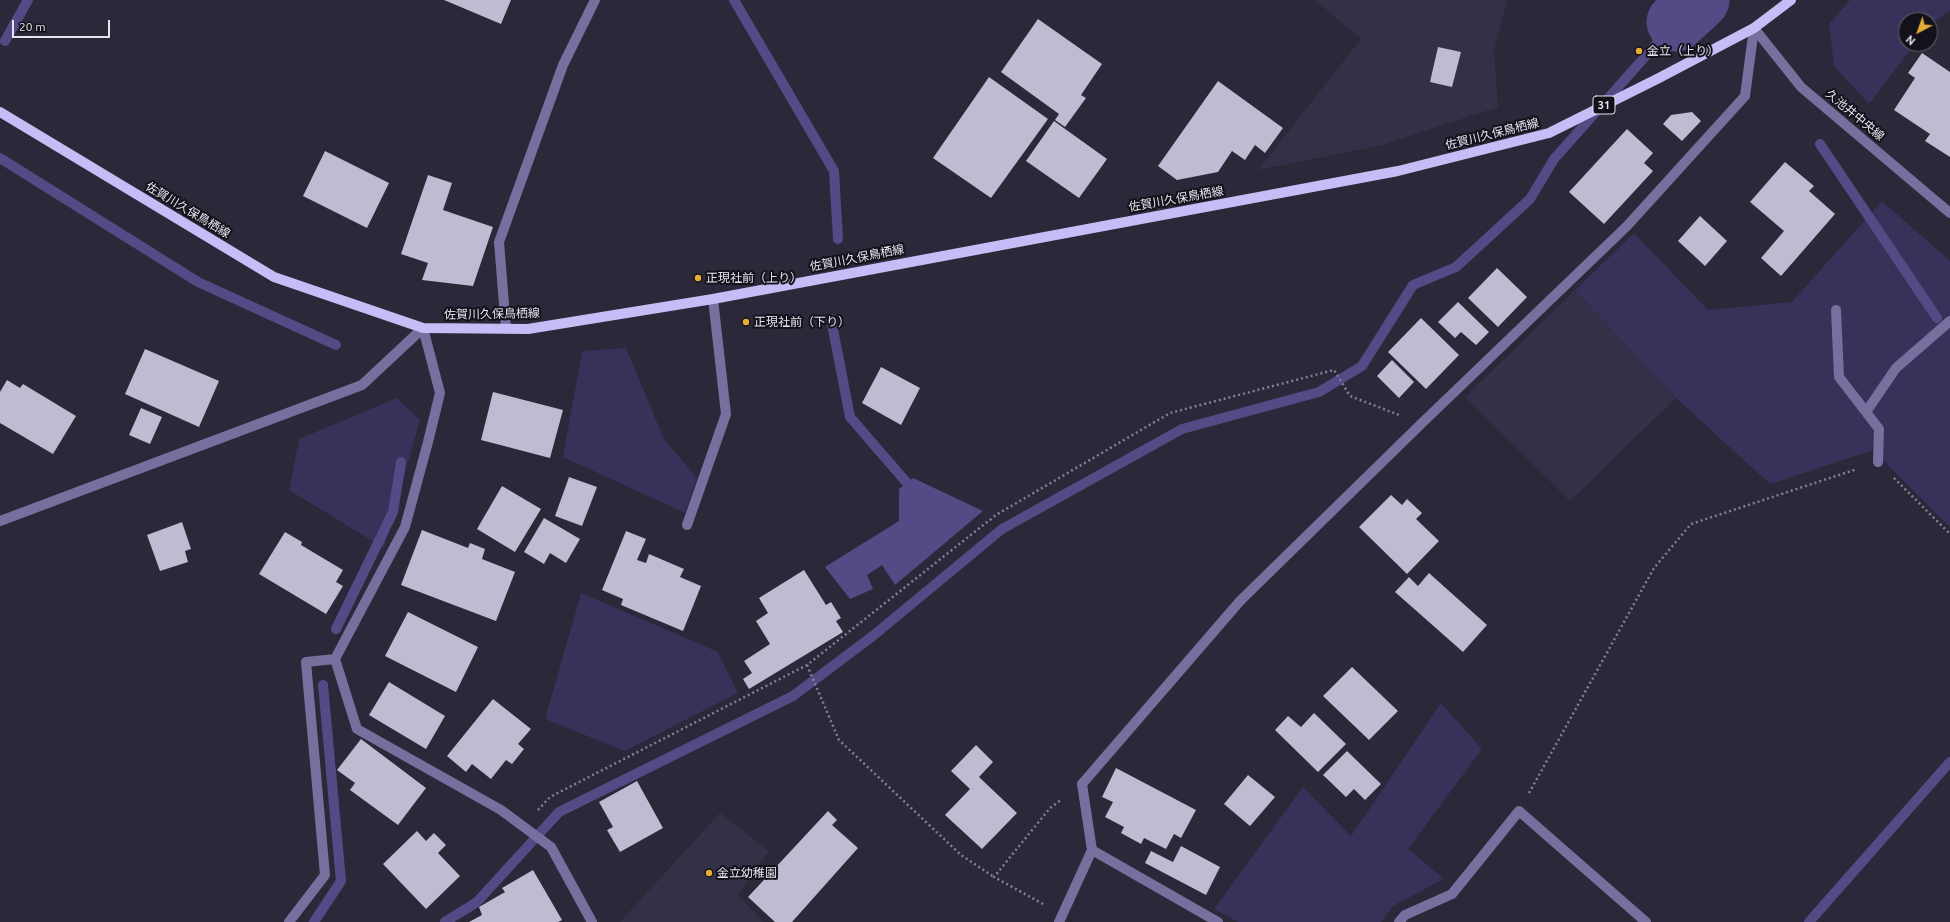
<!DOCTYPE html>
<meta charset="utf-8">
<style>
body{margin:0}
#map{position:relative;width:1950px;height:922px;overflow:hidden;background:#2a2839;font-family:Ubuntu,sans-serif}
canvas{display:block}
.north{position:absolute;left:1898px;top:12px;width:40px;height:40px;box-sizing:border-box;background:#13121a;border:1px solid #676670;border-radius:50%;rotate:221deg;font-size:11px;font-weight:700;line-height:16px;text-align:center;color:#e5e4f0}
.north::after{content:'';display:block;margin:auto;width:14px;height:18px;background:#e6ac36;clip-path:polygon(50% 0,100% 100%,50% 72%,0 100%)}
.scale{position:absolute;left:12px;top:20px;width:98px;height:18px;box-sizing:border-box;border:2px solid #e5e4f0;border-top:0;padding-left:5px;font-size:12px;line-height:14px;white-space:nowrap;color:#e5e4f0;-webkit-text-stroke:3px #13121a;paint-order:stroke}
</style>
<div id="map">
<canvas width="1950" height="922"></canvas>
<div class="north">N</div>
<div class="scale">20 m</div>
</div>
<script>
const ctx = document.querySelector('canvas').getContext('2d');
ctx.lineJoin = 'round';
function paint(path, color) {
  ctx.fillStyle = color;
  ctx.fill(path, 'evenodd');
}
function poly(rows) {
  const path = new Path2D();
  for (const r of rows) {
    path.moveTo(r[0], r[1]);
    for (let i = 2; i < r.length; i += 2) path.lineTo(r[i], r[i + 1]);
  }
  return path;
}
function stroke(path, color, width, dash) {
  ctx.strokeStyle = color;
  ctx.lineWidth = width;
  ctx.lineCap = dash ? 'butt' : 'round';
  ctx.setLineDash(dash || []);
  ctx.stroke(path);
}
function drawText(font, color, halo, rows, align = 'center') {
  ctx.font = font + ' Ubuntu,"Noto Sans JP",sans-serif';
  ctx.lineWidth = 4;
  ctx.setLineDash([]);
  ctx.textBaseline = 'middle';
  ctx.strokeStyle = halo;
  ctx.fillStyle = color;
  for (const [text, x, y, turn = 0] of rows) {
    ctx.save();
    ctx.translate(x, y);
    ctx.rotate((+turn || 0) * Math.PI / 180);
    ctx.textAlign = isNaN(turn) ? turn : align;
    if (halo) ctx.strokeText(text, 0, 0);
    ctx.fillText(text, 0, 0);
    ctx.restore();
  }
}
const built = poly([
 [1315,0,1507,0,1494,50,1498,107,1383,145,1258,170,1361,39],
 [1575,290,1676,398,1570,501,1465,397],
 [720,813,769,851,738,895,763,922,620,922]
]);
const green = poly([
 [1850,0,1950,0,1950,10,1930,25,1930,20,1906,20,1906,44,1915,44,1869,104,1834,66,1829,24],
 [1882,201,1950,261,1950,527,1873,450,1770,484,1676,398,1575,290,1634,233,1708,310,1792,302],
 [626,348,664,439,697,478,685,513,563,457,582,351],
 [397,398,420,420,384,548,289,490,299,439],
 [581,593,718,652,738,693,625,751,545,719],
 [1441,703,1482,749,1408,849,1444,879,1393,906,1381,922,1238,922,1214,909,1303,787,1351,836]
]);
const water = poly([
 [913,478,983,511,895,585,882,565,867,575,873,589,850,599,825,567,899,521,899,489]
]);
const stream = poly([
 [734,0,834,171,838,239],
 [5,41,28,0],
 [1820,144,1937,318],
 [0,158,198,282,336,345],
 [831,319,850,417,907,483],
 [336,629,393,512,401,462],
 [314,922,341,881,323,685],
 [445,922,477,902,559,812,793,696,874,635,1002,529,1182,429,1319,392,1362,366,1413,285,1456,267,1530,199,1554,159,1676,22],
 [1809,922,1950,762]
]);
const river = poly([
 [1676,22,1700,0]
]);
const building = poly([
 [444,0,511,0,501,24],
 [1038,19,1102,64,1081,95,1086,98,1065,127,1055,120,1059,114,1001,72],
 [1438,47,1461,52,1452,87,1430,82],
 [1922,53,1950,72,1950,157,1925,141,1930,134,1894,110,1915,78,1908,73],
 [989,77,1048,119,991,198,933,158],
 [1218,81,1283,128,1265,153,1255,145,1245,160,1232,151,1218,172,1177,180,1158,166],
 [1692,112,1701,121,1682,141,1663,124,1671,115],
 [1054,121,1107,159,1079,198,1026,161],
 [1627,129,1653,153,1644,163,1653,171,1604,224,1569,192],
 [325,151,389,183,367,228,303,196],
 [1785,162,1814,186,1809,191,1835,214,1781,276,1761,258,1784,231,1750,202],
 [428,175,452,183,443,210,493,227,473,286,422,280,428,263,401,254],
 [1700,216,1727,241,1705,266,1678,241],
 [1497,268,1527,297,1498,327,1468,298],
 [1458,302,1489,332,1476,345,1461,332,1455,338,1438,322],
 [1421,318,1459,355,1426,389,1388,352],
 [145,349,219,381,199,427,125,394],
 [1392,360,1414,382,1399,398,1377,376],
 [881,367,920,388,901,425,862,403],
 [7,380,20,388,23,384,76,416,53,454,0,423,0,392],
 [493,392,563,410,550,458,481,440],
 [141,408,162,417,150,444,129,435],
 [569,477,597,487,582,526,555,516],
 [502,486,541,509,515,552,477,529],
 [1391,495,1402,505,1407,499,1422,513,1416,519,1439,541,1407,574,1359,527],
 [544,518,580,539,566,563,550,553,544,564,524,552],
 [182,522,191,549,185,551,188,562,160,571,147,535],
 [422,530,468,548,470,543,485,549,482,559,515,572,496,621,401,585],
 [626,531,646,539,637,560,646,563,649,554,684,569,680,577,701,586,683,631,621,605,623,599,602,590],
 [285,532,302,542,301,545,343,570,336,582,343,586,326,614,259,574],
 [804,570,826,605,831,602,841,618,836,621,843,632,749,689,743,679,752,673,744,661,770,644,756,621,768,613,759,598],
 [1429,573,1487,625,1463,652,1395,592,1409,577,1418,586],
 [408,612,478,647,456,692,385,656],
 [1352,667,1398,711,1369,740,1323,696],
 [389,682,445,716,426,749,369,715],
 [493,699,531,729,518,744,524,749,512,764,506,760,491,779,472,764,466,772,447,756],
 [1314,713,1346,744,1318,772,1275,730,1288,716,1301,727],
 [361,739,426,788,398,825,350,790,355,783,337,770],
 [976,745,993,762,979,777,1017,813,982,849,945,815,970,789,951,771],
 [1347,751,1381,784,1365,800,1354,789,1346,797,1323,775],
 [1116,768,1196,810,1181,838,1174,834,1166,849,1144,838,1141,844,1121,833,1124,827,1105,817,1113,802,1102,797],
 [1248,775,1275,797,1250,826,1224,804],
 [637,781,663,828,620,852,607,830,613,827,599,802],
 [828,811,837,820,832,825,858,848,792,922,775,922,748,897],
 [417,831,426,841,434,833,446,845,438,853,460,876,426,909,383,864],
 [1181,846,1220,867,1206,895,1145,863,1151,851,1173,862],
 [533,870,562,920,558,922,469,922,482,915,479,907,505,892,502,888]
]);
const path = poly([
 [1894,478,1950,534],
 [807,665,839,740,961,855,994,877],
 [1529,793,1654,568,1691,524,1857,469],
 [538,810,550,797,807,665,996,515,1170,413,1334,370,1350,396,1399,415],
 [1043,904,994,877,1050,808,1062,799]
]);
const minor = poly([
 [1754,28,1801,87,1950,213],
 [1836,310,1839,377,1866,412],
 [506,329,499,242,563,65,595,0],
 [1878,462,1879,429,1866,412,1896,368,1950,321],
 [0,521,362,385,423,328,440,393,428,442,405,527,335,659,357,729,501,810,551,847,592,922],
 [687,525,726,414,713,299],
 [1092,850,1218,922],
 [289,922,325,875,306,662,335,659],
 [1059,922,1092,850,1082,784,1240,601,1422,423,1627,226,1745,96,1754,28],
 [1399,922,1405,915,1452,894,1519,811,1646,922]
]);
const major = poly([
 [0,112,274,277,423,328,528,329,713,299,1398,171,1549,133,1659,78,1754,28,1791,0]
]);
const markers = [
 [1639,51,4,"#e6ac36"],
 [698,278,4,"#e6ac36"],
 [746,322,4,"#e6ac36"],
 [709,873,4,"#e6ac36"]
];
const shields = [
 [1604,105,22]
];
const shieldNames = [
 ["31",1604,105]
];
const poiNames = [
 ["金立（上り）",1647,51],
 ["正現社前（上り）",706,278],
 ["正現社前（下り）",754,322],
 ["金立幼稚園",717,873]
];
const streetNames = [
 ["久池井中央線",1855,115,40],
 ["佐賀川久保鳥栖線",1492,134,-14],
 ["佐賀川久保鳥栖線",1176,199,-10],
 ["佐賀川久保鳥栖線",188,210,31],
 ["佐賀川久保鳥栖線",857,258,-11],
 ["佐賀川久保鳥栖線",492,314,-1]
];
paint(built, '#333047');
paint(green, '#383159');
paint(water, '#554a85');
stroke(stream, '#554a85', 10);
stroke(river, '#554a85', 59);
paint(building, '#bebbd2');
stroke(path, '#848291', 2.5, [2, 3]);
stroke(minor, '#77709e', 10);
stroke(major, '#c5bdf6', 10);
for (const [x, y, r, color] of markers) {
  const dot = new Path2D();
  dot.arc(x, y, r, 0, 2 * Math.PI);
  ctx.fillStyle = color;
  ctx.fill(dot);
  stroke(dot, '#13121a', 1.5);
}
for (const [x, y, w] of shields) {
  const box = new Path2D();
  box.roundRect(x - w / 2, y - 9, w, 18, 3);
  ctx.fillStyle = '#13121a';
  ctx.fill(box);
  stroke(box, '#e5e4f0', 1);
}
drawText('bold 11px', '#e5e4f0', null, shieldNames);
drawText('12px', '#e5e4f0', '#13121a', poiNames, 'left');
drawText('12px', '#e5e4f0', '#13121a', streetNames);
</script>
